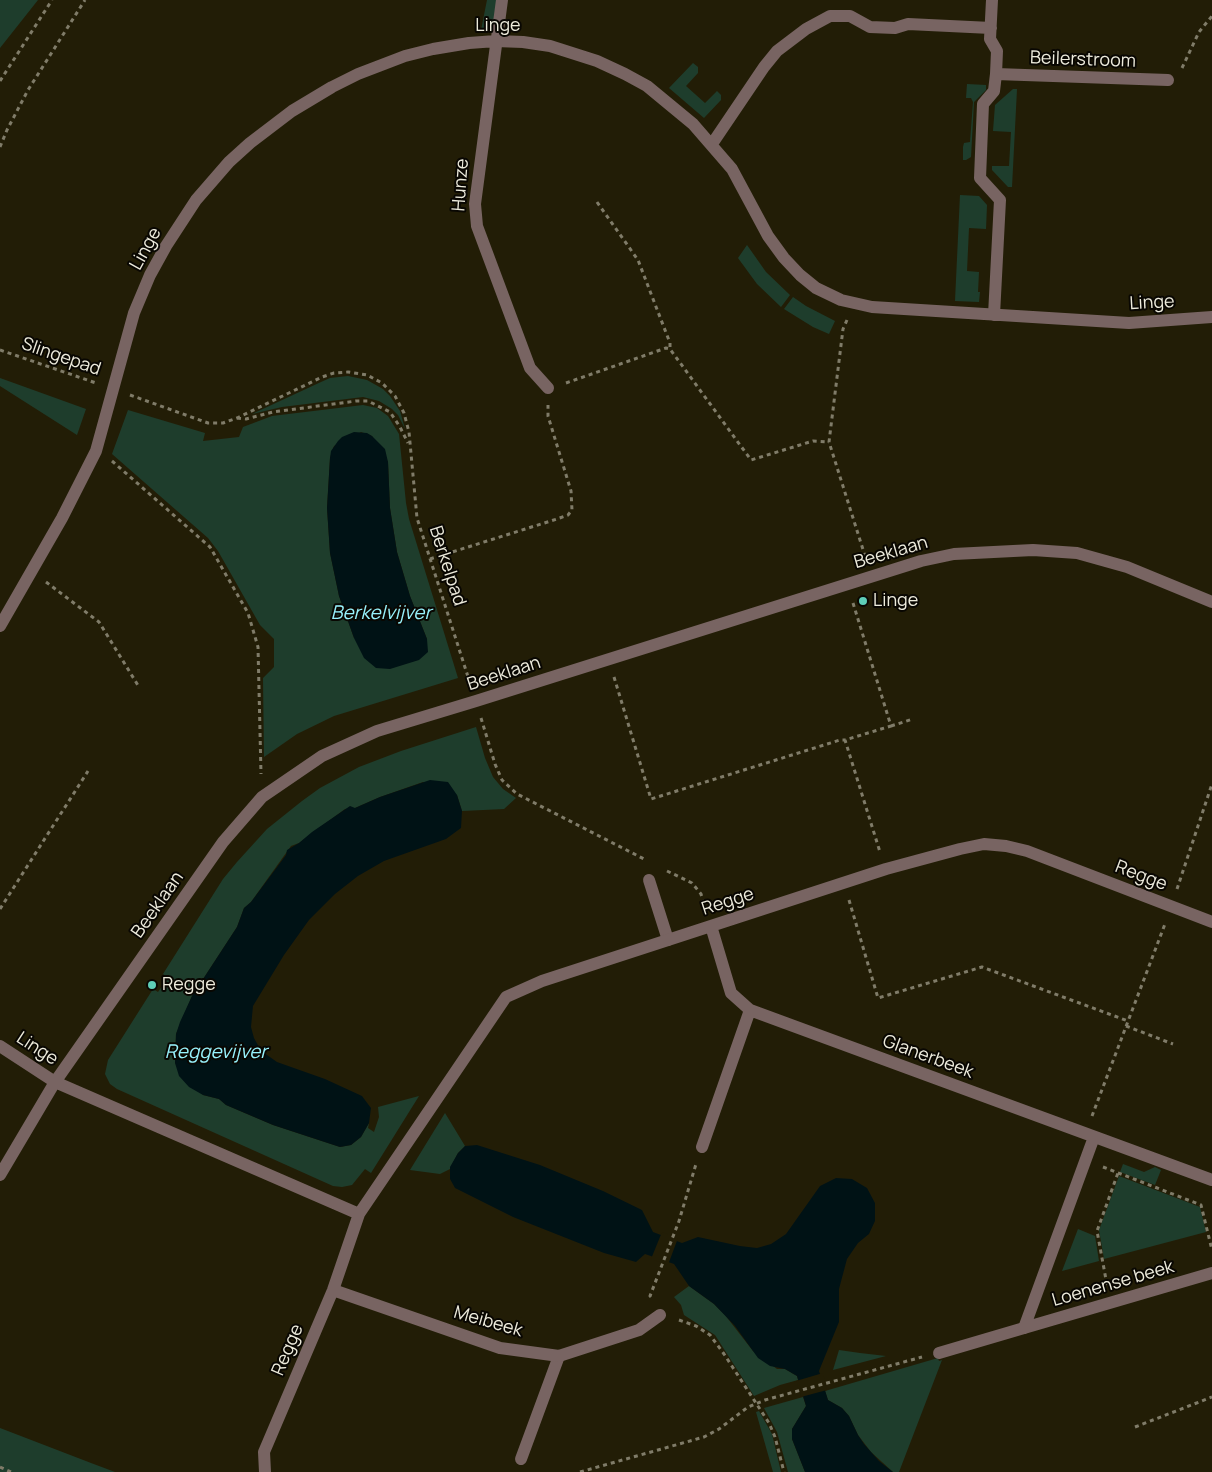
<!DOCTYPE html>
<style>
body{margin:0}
canvas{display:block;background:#221d06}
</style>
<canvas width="1212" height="1472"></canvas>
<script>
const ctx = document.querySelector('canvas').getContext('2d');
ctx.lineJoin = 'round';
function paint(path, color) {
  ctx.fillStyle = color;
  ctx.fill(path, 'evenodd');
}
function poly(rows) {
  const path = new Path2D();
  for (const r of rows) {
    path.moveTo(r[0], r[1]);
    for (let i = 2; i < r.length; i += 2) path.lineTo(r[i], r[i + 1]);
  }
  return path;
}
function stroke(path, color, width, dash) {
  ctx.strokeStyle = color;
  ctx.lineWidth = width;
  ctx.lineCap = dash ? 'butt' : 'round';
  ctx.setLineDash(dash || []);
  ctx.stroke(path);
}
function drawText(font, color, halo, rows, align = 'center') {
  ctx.font = font + ' Manrope,sans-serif';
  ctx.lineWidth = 4;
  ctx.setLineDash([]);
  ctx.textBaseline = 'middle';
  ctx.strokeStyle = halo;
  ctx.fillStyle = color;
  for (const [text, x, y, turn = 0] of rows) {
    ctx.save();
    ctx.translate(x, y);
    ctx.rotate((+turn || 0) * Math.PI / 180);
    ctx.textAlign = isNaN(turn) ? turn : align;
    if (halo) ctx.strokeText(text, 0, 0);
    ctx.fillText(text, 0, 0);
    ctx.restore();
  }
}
const green = poly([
 [0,0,38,0,0,48],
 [487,0,498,0,493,24,487,30,481,30],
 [693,63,698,67,698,73,686,86,705,103,717,91,721,95,721,100,704,118,669,88],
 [967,84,986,85,986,90,974,102,971,157,966,160,963,160,963,147,964,143,970,142,973,102,971,98,966,98],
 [1013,89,1017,89,1012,187,1008,187,992,170,992,166,1009,166,1011,132,993,131,995,105],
 [960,195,979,196,987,205,986,229,969,228,967,271,979,272,978,292,980,292,979,302,955,301],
 [747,245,766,272,790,295,781,307,757,284,738,258],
 [793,297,806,306,835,321,829,334,813,327,784,309],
 [348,376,367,380,383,389,390,396,400,411,405,429,398,415,392,409,379,401,363,397,282,407,252,414,321,382,330,378],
 [0,378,86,409,77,435,0,386],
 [363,405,377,408,388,416,399,434,406,503,409,519,458,678,334,716,297,734,264,757,263,678,274,667,274,639,260,625,218,551,208,538,112,454,128,410,205,433,203,441,239,437,243,427,272,416],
 [361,432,372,436,388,462,390,508,397,552,410,596,427,639,354,638,339,596,330,553,327,508,330,458,334,446],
 [476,727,485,758,493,777,503,789,516,798,504,809,462,811,457,795,423,782,380,797,355,808,345,809,299,843,291,846,251,902,244,908,237,927,192,996,176,1034,175,1063,203,1095,219,1099,226,1105,273,1125,340,1147,351,1145,361,1137,369,1123,368,1128,374,1132,379,1117,378,1107,419,1096,371,1173,365,1169,352,1185,342,1187,333,1186,117,1089,110,1084,105,1074,108,1060,153,989,158,992,168,978,163,974,223,879,237,862,267,829,302,801,320,788,359,767,401,751],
 [445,1113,465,1146,458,1153,450,1169,440,1174,410,1170],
 [1123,1164,1144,1172,1155,1167,1161,1170,1155,1185,1120,1172],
 [1119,1176,1200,1207,1206,1232,1104,1259,1099,1230],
 [1078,1229,1095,1236,1099,1261,1062,1271],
 [689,1286,714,1304,725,1315,753,1351,777,1369,785,1369,797,1376,798,1380,780,1385,754,1396,715,1335,684,1315,681,1305,674,1297],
 [839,1350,860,1353,886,1356,833,1370],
 [938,1358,939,1361,942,1360,899,1472,893,1472,871,1452,858,1435,849,1416,842,1408,828,1400,825,1391],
 [803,1397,806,1406,792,1429,792,1439,805,1472,788,1472,777,1432,764,1408],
 [759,1411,772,1434,781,1472,773,1472,756,1412],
 [0,1428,91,1463,115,1472,0,1472]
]);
const water = poly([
 [354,432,367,433,372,436,385,449,388,462,390,508,397,552,410,596,427,639,428,652,419,660,390,669,376,668,364,658,354,638,339,596,330,553,327,508,330,458,331,451,338,441,342,437],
 [430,780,448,782,457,795,462,811,461,828,446,839,384,861,358,876,335,894,309,920,284,955,253,1006,251,1027,254,1038,259,1047,267,1055,277,1062,325,1079,362,1096,371,1108,369,1123,361,1137,351,1145,340,1147,273,1125,226,1105,219,1099,203,1095,189,1087,179,1076,175,1063,176,1034,180,1022,192,996,237,927,244,908,251,902,286,855,287,850,299,843,312,832,350,806,355,808,380,797],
 [477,1145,540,1165,603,1191,642,1210,653,1232,682,1243,698,1237,740,1246,757,1248,771,1244,786,1234,820,1186,836,1178,852,1179,867,1188,875,1203,875,1221,869,1234,858,1243,847,1259,839,1289,839,1322,819,1371,828,1400,842,1408,849,1416,858,1435,864,1444,879,1461,893,1472,805,1472,792,1439,792,1429,806,1406,797,1376,785,1369,770,1366,758,1358,735,1326,714,1304,689,1286,674,1264,645,1254,636,1262,604,1253,513,1217,455,1188,450,1179,450,1167,458,1153,465,1146]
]);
const pier = poly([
 [662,1232,678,1238,668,1265,651,1259],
 [823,1373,827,1390,801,1397,796,1381]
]);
const path = poly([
 [1182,68,1199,32,1212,16],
 [0,81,52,0],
 [0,147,7,130,28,90,85,0],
 [597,202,638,260,670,343,670,349],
 [847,320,843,329,829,442,866,559],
 [0,350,96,383],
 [566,383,666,348,670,349,751,460,813,441,829,442],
 [130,395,208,423,223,423,237,418,322,377,334,373,348,372,367,375,382,383,395,396,404,413,409,432,417,518,470,683],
 [237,418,246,419,273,412,356,401,368,401,390,412,400,427,408,443],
 [112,461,210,547,248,613,258,647,261,774],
 [430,559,557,519,568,515,572,510,571,491,548,416,548,405],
 [46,582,99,622,139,687],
 [853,603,891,726,845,740,880,852],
 [614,677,651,799,840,740,845,740],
 [481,718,495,764,502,780,517,794,646,860],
 [891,726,913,719],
 [667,871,692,883,701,894,705,908],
 [1177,889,1212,784],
 [849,900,878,998,982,967,1128,1021],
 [0,909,88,771],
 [1126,1026,1173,1044],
 [1092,1116,1165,924],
 [1103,1167,1201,1205,1212,1250],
 [1107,1285,1097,1231,1118,1173],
 [651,1297,650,1296,679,1221,696,1164],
 [679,1320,696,1326,710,1335,724,1354,769,1423,775,1437,784,1472],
 [1135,1427,1212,1397],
 [0,1467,11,1472],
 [580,1472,704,1437,719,1429,748,1407,765,1400,922,1357]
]);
const service = poly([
 [649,880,668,940],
 [939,1353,1024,1328],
 [521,1459,559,1356]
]);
const minor = poly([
 [502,0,475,204,477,226,530,368,548,388],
 [992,0,990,39,997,51,996,74,994,91,983,104,980,178,1000,200,994,315],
 [996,74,1168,80],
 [712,144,764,67,777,51,806,29,830,16,850,16,870,27,895,28,908,24,991,28],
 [0,626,62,518,96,451,134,313,150,275,166,246,196,200,229,162,250,143,292,111,332,87,358,74,405,56,433,49,469,43,496,41,523,42,550,46,597,61,625,74,647,86,693,124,732,169,768,236,784,258,800,275,816,288,841,300,872,307,1129,323,1212,317],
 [711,926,731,993,750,1010,1212,1180],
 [0,1046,55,1082,359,1214],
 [702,1147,750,1010],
 [0,1175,55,1082,223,842,262,797,322,756,377,731,476,701,921,561,954,554,1033,550,1077,553,1127,567,1212,602],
 [333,1290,500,1348,559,1356,639,1330,660,1315],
 [1024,1328,1094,1137],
 [1024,1328,1212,1273],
 [265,1472,264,1452,333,1290,359,1214,506,997,542,981,886,869,960,849,984,844,1006,846,1027,851,1212,922]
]);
const markers = [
 [863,601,5,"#5eceb7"],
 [152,985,5,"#5eceb7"]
];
const streetNames = [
 ["Linge",498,26],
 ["Beilerstroom",1083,60,2],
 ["Hunze",461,185,-86],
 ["Linge",146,249,-61],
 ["Linge",1152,303,-3],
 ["Slingepad",61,357,19],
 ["Beeklaan",891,553,-16],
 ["Berkelpad",447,566,72],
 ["Beeklaan",504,674,-18],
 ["Regge",1141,876,21],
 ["Regge",728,902,-18],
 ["Beeklaan",158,905,-55],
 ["Linge",37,1049,33],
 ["Glanerbeek",928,1057,20],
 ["Loenense beek",1113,1284,-16],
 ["Meibeek",488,1322,16],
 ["Regge",288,1350,-67]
];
const poiNames = [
 ["Linge",873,601],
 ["Regge",162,985]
];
const waterNames = [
 ["Berkelvijver",381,614],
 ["Reggevijver",216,1053]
];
paint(green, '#1e3d2c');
paint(water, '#001215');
paint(pier, '#221d06');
stroke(path, '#807c69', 3, [4, 4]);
stroke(service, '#786462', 12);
stroke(minor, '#786462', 12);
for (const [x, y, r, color] of markers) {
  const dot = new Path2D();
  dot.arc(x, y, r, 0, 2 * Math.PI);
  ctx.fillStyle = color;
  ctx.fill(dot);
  stroke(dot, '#090702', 2);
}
drawText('18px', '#edebdc', '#090702', streetNames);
drawText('18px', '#edebdc', '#090702', poiNames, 'left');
drawText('italic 19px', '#97f1fb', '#090702', waterNames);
</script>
